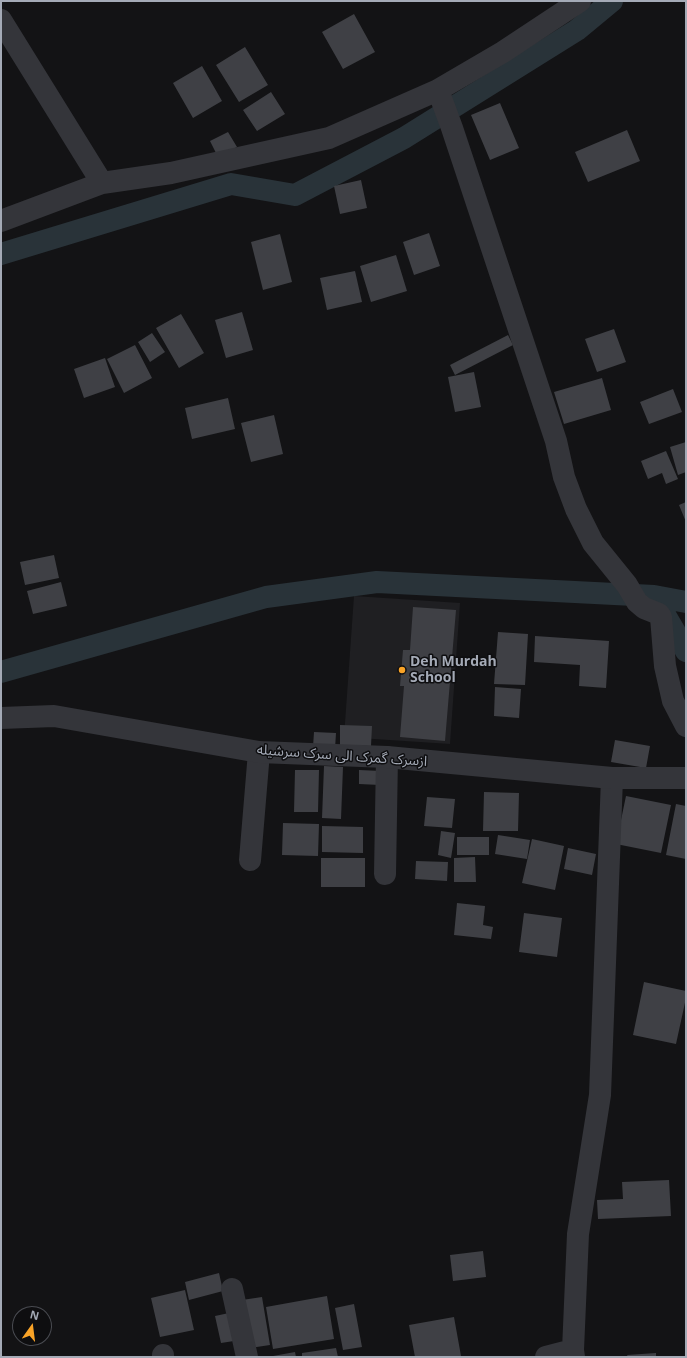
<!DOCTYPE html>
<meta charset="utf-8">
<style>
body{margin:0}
#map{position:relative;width:687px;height:1358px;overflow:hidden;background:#131315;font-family:"Open Sans",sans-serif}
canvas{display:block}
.frame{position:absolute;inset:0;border:2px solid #a4aab6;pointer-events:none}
.north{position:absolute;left:12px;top:1306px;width:40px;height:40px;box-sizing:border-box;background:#0e0e10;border:1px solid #4a4c52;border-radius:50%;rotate:14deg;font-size:11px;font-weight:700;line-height:16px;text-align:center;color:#a4aab6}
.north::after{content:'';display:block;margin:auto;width:14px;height:18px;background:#f9a327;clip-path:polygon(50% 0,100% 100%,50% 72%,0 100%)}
</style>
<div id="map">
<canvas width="687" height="1358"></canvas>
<div class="frame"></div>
<div class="north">N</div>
</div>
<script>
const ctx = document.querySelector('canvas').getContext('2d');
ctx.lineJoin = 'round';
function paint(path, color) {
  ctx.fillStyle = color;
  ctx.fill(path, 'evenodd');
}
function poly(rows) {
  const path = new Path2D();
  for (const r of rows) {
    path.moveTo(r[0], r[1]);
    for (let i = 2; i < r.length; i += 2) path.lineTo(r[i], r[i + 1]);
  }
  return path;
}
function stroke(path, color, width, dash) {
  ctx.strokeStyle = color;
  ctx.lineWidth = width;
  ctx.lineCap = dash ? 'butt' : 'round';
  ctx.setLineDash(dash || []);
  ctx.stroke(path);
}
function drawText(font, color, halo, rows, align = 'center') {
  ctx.font = font + ' "Open Sans","Noto Sans Arabic",sans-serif';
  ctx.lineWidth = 3;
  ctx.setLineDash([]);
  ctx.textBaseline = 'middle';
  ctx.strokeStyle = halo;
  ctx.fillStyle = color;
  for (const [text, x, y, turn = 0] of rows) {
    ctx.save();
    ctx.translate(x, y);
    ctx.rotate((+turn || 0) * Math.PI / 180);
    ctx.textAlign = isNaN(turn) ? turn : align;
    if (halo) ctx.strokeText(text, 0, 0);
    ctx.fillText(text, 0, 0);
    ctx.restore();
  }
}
const built = poly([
 [354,596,460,603,450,744,344,737]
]);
const canal = poly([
 [1,254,231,184,295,195,404,138,577,30,612,1],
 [654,596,686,602],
 [1,672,266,597,377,582,654,596,686,651]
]);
const building = poly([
 [354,14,375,52,343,69,322,32],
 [245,47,268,85,239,102,216,65],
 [202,66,222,101,193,118,173,83],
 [271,92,285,114,257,131,243,110],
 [500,103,519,148,490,160,471,115],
 [627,130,640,161,588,182,575,152],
 [228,132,237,147,218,157,210,141],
 [361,180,367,208,340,214,334,186],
 [429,233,440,266,414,275,403,242],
 [280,234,292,282,263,290,251,242],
 [396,255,407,291,371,302,360,266],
 [355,271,362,302,327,310,320,278],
 [242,312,253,350,226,358,215,320],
 [181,314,204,353,179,368,156,328],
 [614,329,626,362,597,372,585,339],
 [152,333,165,352,150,362,138,342],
 [508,335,513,345,455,375,450,365],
 [135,345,152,378,124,393,107,359],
 [105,358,115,387,84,398,74,369],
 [474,372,481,407,455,412,448,377],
 [602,378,611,410,564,424,554,392],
 [673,389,682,412,649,424,640,402],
 [228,398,235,429,192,439,185,408],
 [274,415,283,454,251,462,241,423],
 [686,442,686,472,678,475,670,447],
 [666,451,678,479,666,484,662,473,648,479,641,461],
 [686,502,686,522,679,505],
 [54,555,59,578,25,585,20,562],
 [61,582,67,606,33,614,27,591],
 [413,607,456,610,445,741,400,737,404,686,400,686,403,650,410,650],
 [498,632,528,634,525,685,494,684],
 [535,636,609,641,606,688,579,686,580,665,534,662],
 [495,687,521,689,519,718,494,716],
 [340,725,372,726,371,746,340,745],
 [314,732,336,733,335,749,313,747],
 [615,740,650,746,646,768,611,762],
 [324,766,343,767,341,819,322,818],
 [295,770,319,770,318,812,294,812],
 [359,770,381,771,380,785,359,784],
 [484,792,519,793,518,831,483,831],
 [626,796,671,805,661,853,616,844],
 [427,797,455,799,452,828,424,826],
 [676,804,686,806,686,859,666,855],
 [283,823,319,824,318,856,282,855],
 [322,826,363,827,363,853,322,852],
 [441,831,455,833,451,858,438,855],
 [498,835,530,840,527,859,495,854],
 [457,837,489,837,489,855,457,855],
 [532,839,564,846,555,890,522,883],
 [568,848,596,854,592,875,564,869],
 [475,857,476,882,454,882,454,858],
 [321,858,365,858,365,887,321,887],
 [416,861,448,862,447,881,415,879],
 [457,903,485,906,483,925,493,927,491,939,454,935],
 [524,913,562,918,557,957,519,952],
 [644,982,686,991,686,998,676,1044,633,1035],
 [669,1180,671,1216,598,1219,597,1200,623,1199,622,1182],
 [483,1251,486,1277,453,1281,450,1255],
 [219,1273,223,1291,189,1300,185,1282],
 [185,1290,194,1330,160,1337,151,1298],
 [327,1296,334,1339,273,1349,266,1307],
 [262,1297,270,1345,250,1348,242,1300],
 [354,1304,362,1347,343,1350,335,1308],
 [229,1313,234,1341,221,1343,215,1316],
 [454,1317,461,1356,415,1357,409,1325],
 [336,1348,338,1357,302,1357,302,1353],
 [295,1352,296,1357,273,1357,273,1356],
 [656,1353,656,1357,628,1357,627,1355]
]);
const minor = poly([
 [1,20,102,183],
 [438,90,452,128,556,441,564,477,576,509,593,543,627,585,637,602,644,608,659,614,661,617,665,666,673,701,686,726],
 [1,221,102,183,171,173,329,138,438,90,503,52,580,1],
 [250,860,259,752],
 [385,874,387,757],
 [232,1289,247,1357],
 [163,1355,163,1357],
 [546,1357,573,1350],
 [574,1357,573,1350,578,1234,600,1095,612,778]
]);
const tertiary = poly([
 [1,718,54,716,259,752,387,757,612,778,686,778]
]);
const markers = [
 [402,670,4,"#f9a327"]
];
const poiNames = [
 ["Deh Murdah",410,662],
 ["School",410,678]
];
const streetNames = [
 ["ازسرک گمرک الی سرک سرشیله",342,756,4]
];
paint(built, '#1f1f22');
stroke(canal, '#293339', 22);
paint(building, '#3f4045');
stroke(minor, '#34353a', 22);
stroke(tertiary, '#34353a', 22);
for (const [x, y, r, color] of markers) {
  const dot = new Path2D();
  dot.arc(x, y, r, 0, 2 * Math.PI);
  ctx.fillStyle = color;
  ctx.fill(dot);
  stroke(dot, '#0e0e10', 1.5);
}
drawText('bold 14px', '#a4aab6', '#0e0e10', poiNames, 'left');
drawText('14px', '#a4aab6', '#0e0e10', streetNames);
</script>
